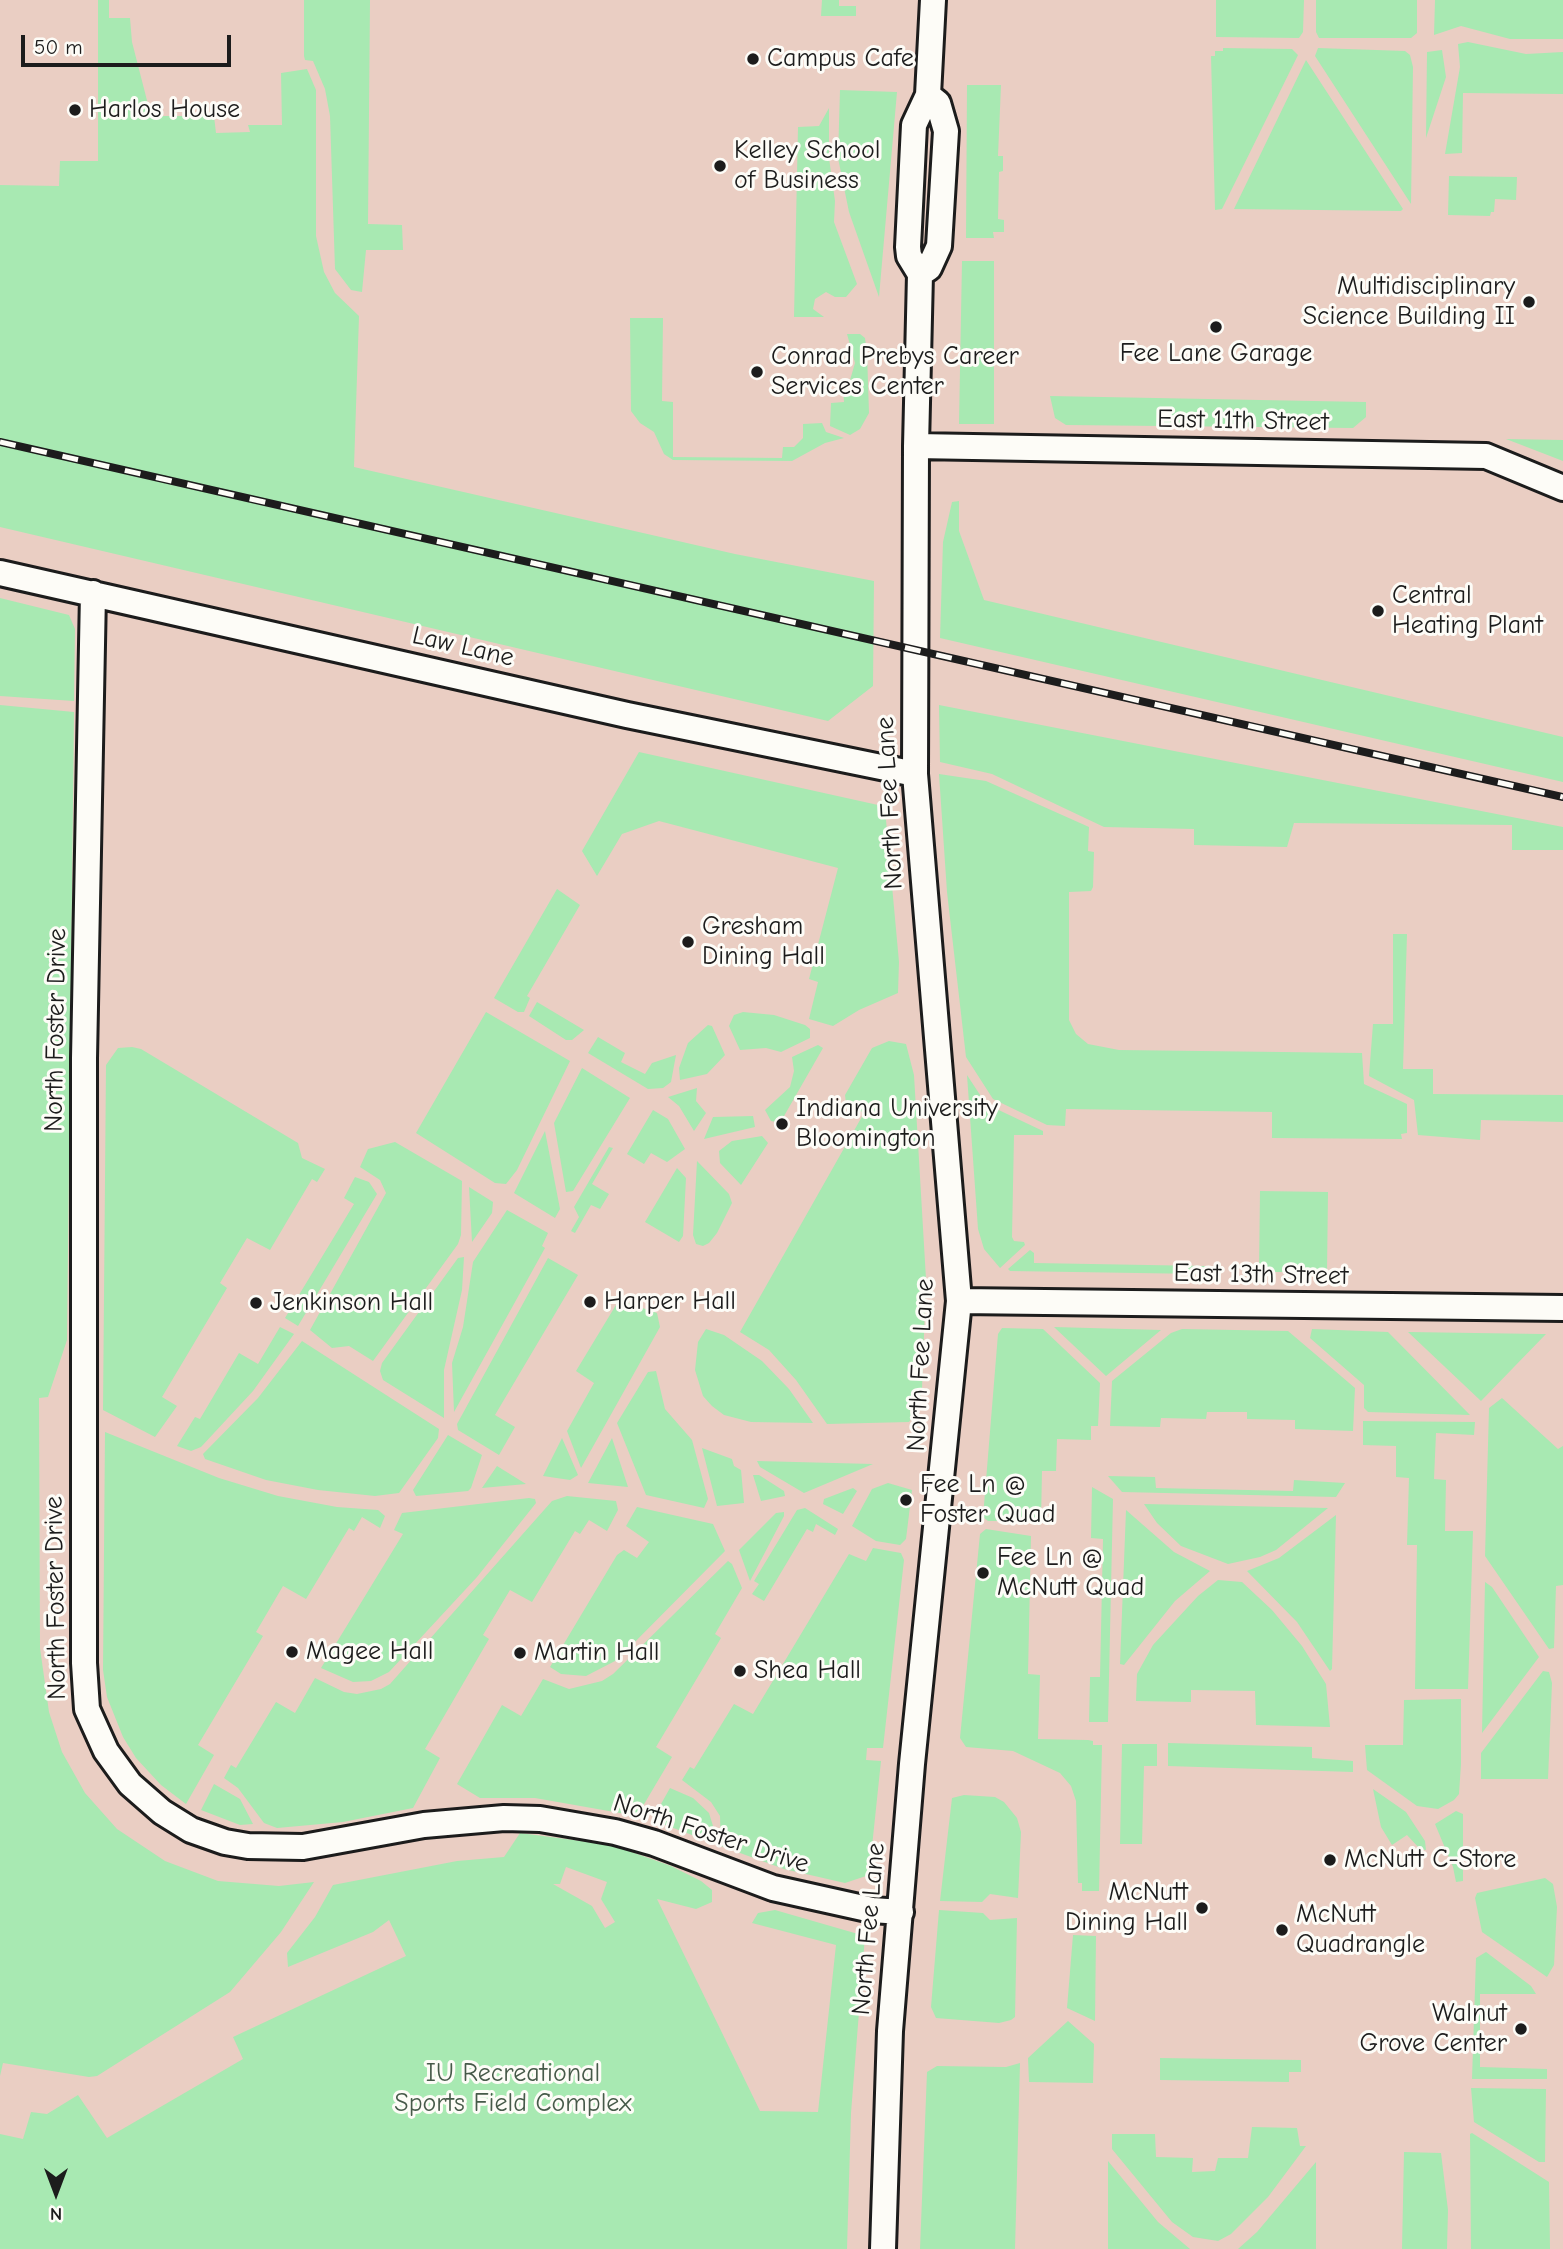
<!DOCTYPE html>
<style>
body{margin:0}
#map{position:relative;width:1563px;height:2249px;overflow:hidden;background:#f2e1d8;font-family:"Comic Neue",sans-serif}
canvas{display:block}
.north{position:absolute;left:21px;top:2158px;width:70px;height:70px;-webkit-text-stroke:5px #fdfcf7;paint-order:stroke;rotate:180deg;font-size:19px;font-weight:700;line-height:28px;text-align:center;color:#1c1c1c}
.north::after{content:'';display:block;margin:auto;width:24px;height:32px;background:#1c1c1c;clip-path:polygon(50% 0,100% 100%,50% 72%,0 100%)}
.scale{position:absolute;left:21px;top:35px;width:210px;height:32px;box-sizing:border-box;border:4px solid #1c1c1c;border-top:0;padding-left:9px;font-size:21px;line-height:24px;white-space:nowrap;color:#1c1c1c;-webkit-text-stroke:5px #fdfcf7;paint-order:stroke}
</style>
<div id="map">
<canvas width="1563" height="2249"></canvas>
<div class="north">N</div>
<div class="scale">50 m</div>
</div>
<script>
const ctx = document.querySelector('canvas').getContext('2d');
ctx.lineJoin = 'round';
function paint(path, color) {
  ctx.fillStyle = color;
  ctx.fill(path, 'evenodd');
}
function poly(rows) {
  const path = new Path2D();
  for (const r of rows) {
    path.moveTo(r[0], r[1]);
    for (let i = 2; i < r.length; i += 2) path.lineTo(r[i], r[i + 1]);
  }
  return path;
}
function stroke(path, color, width, dash) {
  ctx.strokeStyle = color;
  ctx.lineWidth = width;
  ctx.lineCap = dash ? 'butt' : 'round';
  ctx.setLineDash(dash || []);
  ctx.stroke(path);
}
function drawText(font, color, halo, rows, align = 'center') {
  ctx.font = font + ' "Comic Neue",sans-serif';
  ctx.lineWidth = 6;
  ctx.setLineDash([]);
  ctx.textBaseline = 'middle';
  ctx.strokeStyle = halo;
  ctx.fillStyle = color;
  for (const [text, x, y, turn = 0] of rows) {
    ctx.save();
    ctx.translate(x, y);
    ctx.rotate((+turn || 0) * Math.PI / 180);
    ctx.textAlign = isNaN(turn) ? turn : align;
    if (halo) ctx.strokeText(text, 0, 0);
    ctx.fillText(text, 0, 0);
    ctx.restore();
  }
}
const built = poly([
 [0,0,1563,0,1563,2249,0,2249]
]);
const green = poly([
 [98,0,109,0,109,18,130,18,132,42,151,116,214,116,216,133,250,132,248,125,282,125,281,73,307,69,316,90,316,236,324,272,335,293,359,316,354,467,735,554,874,581,873,686,828,721,0,527,0,185,59,186,60,161,98,161],
 [304,0,370,0,368,224,402,225,403,250,366,250,362,292,351,290,335,269,330,116,325,89,313,61,305,60,304,56],
 [822,0,839,0,839,6,856,6,856,16,821,16],
 [1216,0,1304,0,1303,32,1299,38,1216,37],
 [1316,0,1417,0,1417,33,1411,38,1319,38,1316,32],
 [1435,0,1563,0,1563,39,1510,39,1461,26,1434,35],
 [1468,42,1526,54,1563,52,1563,94,1463,93,1462,153,1445,154,1460,67,1458,44],
 [1223,48,1292,49,1298,55,1222,209,1215,210,1211,56,1215,56,1215,51,1223,51],
 [1318,48,1405,51,1410,55,1413,67,1411,204,1315,56],
 [1442,50,1446,77,1426,138,1427,52],
 [1306,60,1403,209,1401,211,1234,209],
 [967,85,1001,85,998,156,1003,156,1003,171,999,172,998,219,1004,220,1004,232,993,232,994,238,966,238],
 [840,90,897,92,879,297,849,212,838,158],
 [829,108,829,158,835,201,834,222,857,284,846,297,835,297,826,292,815,299,813,309,824,317,794,317,798,127,819,126],
 [1449,176,1517,177,1516,200,1495,199,1494,212,1491,212,1490,216,1448,215],
 [962,261,994,261,994,424,959,424],
 [630,318,663,318,662,401,673,402,673,457,782,458,783,447,794,447,803,438,803,424,822,423,826,432,844,438,825,443,792,461,673,460,664,454,654,432,640,423,631,411],
 [847,334,860,334,865,338,867,353,869,413,860,429,850,435,830,426,831,403,844,402,843,388,848,387,855,363],
 [1050,396,1366,402,1366,417,1353,428,1066,425,1055,418],
 [1506,439,1563,440,1563,461],
 [959,501,959,531,984,600,1563,737,1563,782,940,638,943,542,952,502],
 [0,598,69,615,75,629,74,701,0,696],
 [0,705,74,712,67,1340,48,1397,39,1398,40,1648,49,1712,62,1752,85,1793,117,1829,165,1861,218,1881,279,1886,314,1882,281,1932,230,1992,97,2076,89,2077,3,2063,0,2076],
 [939,705,1563,827,1563,850,1512,850,1512,825,1294,823,1287,847,1194,845,1194,829,1104,827,992,774,940,762],
 [639,752,878,805,886,820,899,962,898,993,859,1010,833,1026,809,1019,818,982,809,979,838,868,659,821,622,834,597,876,582,851],
 [939,774,986,781,1089,827,1088,851,1094,852,1093,887,1091,891,1069,892,1069,1020,1076,1034,1088,1044,1119,1050,1362,1053,1364,1084,1407,1104,1407,1133,1401,1134,1402,1139,1272,1138,1272,1112,1066,1109,1065,1126,1047,1125,993,1099,966,1057,947,892],
 [557,889,580,905,527,996,530,998,524,1012,518,1012,494,998],
 [1393,934,1407,934,1403,1069,1433,1069,1433,1094,1563,1095,1563,1122,1481,1120,1480,1140,1418,1135,1414,1100,1369,1076,1373,1024,1393,1024],
 [537,1002,584,1030,572,1040,566,1040,529,1016],
 [486,1012,570,1061,517,1170,506,1184,495,1183,416,1133],
 [743,1012,774,1015,805,1025,810,1029,810,1038,781,1052,766,1048,740,1050,729,1026,734,1015],
 [708,1025,712,1026,725,1055,707,1074,680,1080,679,1068,688,1043],
 [598,1037,625,1053,621,1062,645,1074,652,1063,676,1055,671,1082,663,1088,648,1089,588,1053],
 [889,1041,906,1044,914,1075,926,1279,922,1389,918,1409,909,1422,827,1424,796,1380,769,1350,740,1332,864,1113,846,1103,845,1095,872,1048],
 [818,1045,823,1048,780,1123,771,1121,765,1110,790,1087,794,1071,792,1057],
 [132,1047,141,1049,298,1143,302,1158,325,1169,317,1182,312,1179,270,1250,247,1238,220,1283,227,1288,162,1397,177,1406,155,1437,103,1410,106,1065,118,1048],
 [582,1068,630,1098,573,1191,566,1192,554,1123],
 [967,1075,986,1104,1043,1131,1043,1135,1014,1135,1012,1237,1014,1241,1024,1242,1025,1245,1000,1268,984,1249,978,1229],
 [697,1088,696,1101,706,1113,694,1131,679,1106,668,1097],
 [653,1110,668,1119,685,1149,667,1162,651,1153,644,1164,627,1154],
 [753,1116,755,1127,704,1139,713,1117],
 [545,1131,560,1209,555,1218,514,1193],
 [762,1136,768,1143,741,1185,720,1163,719,1151,732,1141],
 [395,1142,462,1181,461,1235,458,1244,373,1361,349,1346,332,1348,310,1330,386,1193,380,1180,360,1167,368,1149],
 [609,1147,613,1148,592,1184,609,1194,600,1209,591,1205,575,1233,571,1231,579,1217,574,1207],
 [697,1161,729,1194,732,1203,717,1233,709,1243,703,1246,696,1244,693,1235],
 [677,1168,686,1178,683,1236,679,1242,645,1222],
 [355,1177,369,1182,377,1194,298,1326,285,1318,354,1204,344,1198],
 [469,1187,493,1202,492,1213,472,1242],
 [1260,1191,1328,1192,1327,1272,1259,1272],
 [507,1210,548,1233,542,1246,545,1248,454,1412,452,1363,463,1327,473,1262],
 [1030,1250,1034,1253,1034,1263,1205,1266,1208,1270,1201,1274,1010,1271,1008,1269],
 [464,1257,462,1290,444,1370,444,1418,383,1380,380,1371,382,1363,458,1258],
 [548,1258,578,1275,495,1415,515,1427,499,1455,458,1430,457,1424],
 [619,1300,657,1313,660,1327,581,1468,567,1431,594,1383,576,1371],
 [280,1327,294,1334,253,1391,201,1447,191,1451,177,1446,195,1417,200,1419,239,1353,258,1364],
 [1054,1327,1161,1330,1106,1376],
 [1002,1328,1043,1329,1100,1383,1098,1426,1091,1426,1091,1440,1057,1439,1056,1471,1042,1471,1041,1521,988,1521,983,1517,998,1334],
 [706,1329,724,1335,762,1361,789,1389,813,1423,751,1422,724,1415,712,1406,703,1396,695,1370,698,1342],
 [1182,1329,1288,1331,1355,1388,1353,1431,1295,1429,1295,1420,1247,1419,1247,1412,1207,1412,1206,1419,1161,1418,1160,1427,1110,1426,1112,1381,1171,1333],
 [1312,1329,1388,1332,1470,1415,1368,1412,1364,1408,1364,1385,1310,1338],
 [1408,1332,1542,1334,1546,1334,1481,1401],
 [302,1341,439,1429,438,1438,399,1493,375,1496,318,1490,266,1480,205,1459,203,1454,258,1398],
 [656,1371,665,1409,692,1440,708,1499,704,1508,646,1495,617,1423,648,1372],
 [1502,1398,1558,1449,1563,1446,1563,1585,1556,1586,1554,1648,1549,1649,1485,1556,1489,1408],
 [1363,1421,1475,1422,1474,1435,1436,1433,1434,1479,1446,1480,1445,1531,1473,1531,1468,1689,1415,1689,1417,1545,1407,1545,1409,1478,1396,1477,1396,1446,1363,1445],
 [105,1432,219,1478,278,1496,337,1507,378,1510,385,1516,380,1528,362,1517,354,1531,349,1528,306,1599,283,1586,256,1632,263,1636,198,1745,214,1755,186,1804,161,1785,136,1758,123,1737,107,1697,103,1670],
 [448,1435,482,1455,471,1488,468,1491,416,1496,413,1490],
 [562,1438,578,1475,570,1480,543,1476],
 [612,1438,628,1487,588,1483],
 [702,1448,732,1459,734,1466,741,1470,744,1503,717,1506],
 [757,1461,873,1464,804,1493,760,1467],
 [497,1466,526,1484,482,1488],
 [753,1475,759,1475,784,1491,785,1496,761,1501],
 [1108,1476,1155,1477,1156,1488,1293,1491,1294,1480,1345,1483,1336,1497,1122,1492],
 [888,1483,912,1490,906,1539,900,1545,876,1541,852,1526,872,1489],
 [1092,1487,1113,1499,1108,1722,1089,1722,1090,1677,1100,1677,1103,1539,1091,1538],
 [853,1488,857,1491,843,1514,823,1504,824,1499],
 [567,1496,616,1501,618,1510,607,1531,589,1520,580,1534,575,1531,532,1602,510,1590,483,1635,489,1639,425,1749,440,1758,413,1808,343,1822,277,1828,264,1823,238,1788,224,1778,231,1765,236,1768,276,1702,295,1713,315,1678,344,1692,357,1694,381,1689,390,1684,552,1501],
 [529,1498,535,1499,536,1503,477,1577,389,1672,371,1681,353,1682,321,1668,403,1534,394,1530,402,1513],
 [1144,1504,1328,1508,1276,1550,1260,1557,1228,1564,1181,1546,1157,1523],
 [637,1507,713,1524,725,1551,617,1660,586,1676,561,1674,550,1667,617,1555,624,1550,637,1558,649,1542,626,1526],
 [805,1508,838,1529,835,1535,816,1524,813,1532,807,1529,764,1601,752,1594,759,1584,754,1581,797,1510],
 [1126,1510,1174,1552,1210,1571,1175,1601,1124,1665,1120,1664],
 [784,1512,784,1516,750,1581,739,1550,776,1513],
 [1336,1515,1332,1669,1330,1671,1297,1622,1247,1571,1279,1558],
 [986,1529,1031,1536,1028,1674,1040,1675,1038,1739,1088,1740,1093,1741,1093,1745,1102,1745,1099,1891,1082,1891,1082,1883,1078,1883,1076,1801,1071,1786,1060,1773,1013,1751,966,1747,960,1738,980,1534],
 [873,1548,901,1553,904,1560,883,1748,867,1748,866,1760,881,1761,869,1875,845,1883,784,1869,721,1846,720,1816,711,1802,682,1780,690,1767,694,1769,734,1704,753,1714,849,1554,866,1561],
 [728,1561,732,1564,742,1588,715,1634,721,1638,656,1747,672,1757,637,1816,535,1798,480,1798,457,1784,502,1705,521,1716,543,1679,569,1689,602,1681,613,1674],
 [1218,1580,1242,1582,1272,1610,1302,1646,1326,1684,1330,1727,1256,1725,1255,1691,1191,1690,1191,1702,1136,1701,1137,1674,1153,1645,1198,1596],
 [1485,1582,1492,1587,1539,1657,1482,1733],
 [1543,1671,1549,1672,1552,1683,1548,1779,1481,1779,1481,1753],
 [1461,1699,1461,1764,1459,1794,1454,1800,1438,1809,1417,1806,1367,1770,1365,1745,1403,1745,1404,1700],
 [1168,1743,1312,1747,1312,1758,1353,1761,1353,1772,1168,1766],
 [1122,1744,1157,1744,1157,1766,1144,1766,1142,1844,1120,1844],
 [214,1784,240,1799,253,1824,240,1825,201,1810],
 [670,1788,693,1798,709,1813,713,1826,708,1837,700,1838,652,1820],
 [1373,1789,1406,1812,1425,1841,1426,1850,1420,1849,1407,1835,1392,1845,1381,1827],
 [964,1795,995,1797,1004,1802,1017,1818,1021,1832,1018,1898,990,1894,982,1902,940,1901,952,1798],
 [1456,1811,1463,1814,1463,1881,1456,1882,1453,1867,1435,1824],
 [520,1833,612,1845,671,1866,701,1881,712,1890,712,1902,696,1909,657,1899,760,2111,818,2112,836,1945,752,1923,758,1913,775,1910,865,1936,851,2113,847,2249,0,2249,0,2134,23,2139,31,2112,47,2114,78,2095,107,2138,243,2059,233,2037,406,1956,389,1920,373,1932,288,1967,287,1953,315,1917,333,1885,457,1861,504,1857],
 [566,1867,607,1882,601,1899,615,1922,605,1928,592,1906,553,1884,560,1884],
 [1545,1878,1553,1884,1557,1907,1554,1965,1547,1977,1482,1932,1475,1898,1477,1893],
 [939,1910,983,1913,990,1920,1017,1918,1015,2017,1011,2020,999,2023,936,2018,931,2007],
 [1073,1935,1096,1936,1095,2021,1067,2008],
 [1486,1952,1531,1986,1536,1994,1480,1994,1480,2067,1547,2069,1547,2079,1472,2079,1476,1958],
 [1068,2021,1094,2044,1093,2083,1029,2082,1028,2058],
 [1160,2058,1301,2060,1301,2072,1289,2072,1289,2082,1160,2080],
 [1020,2063,1015,2249,920,2249,927,2072,937,2066,1006,2067],
 [1471,2088,1546,2089,1545,2162,1539,2162,1474,2122],
 [1252,2127,1297,2128,1300,2146,1306,2146,1268,2197,1231,2234,1218,2241,1193,2237,1172,2222,1112,2149,1112,2134,1155,2134,1156,2157,1193,2158,1192,2172,1215,2171,1218,2158,1248,2158],
 [1472,2133,1549,2182,1550,2249,1471,2249,1470,2134],
 [1404,2152,1441,2153,1448,2210,1447,2249,1402,2249],
 [1108,2161,1158,2222,1190,2249,1108,2249],
 [1316,2162,1316,2249,1238,2249,1257,2232]
]);
const street = poly([
 [920,274,929,268,939,246,946,131,938,103,928,95],
 [916,446,1486,456,1563,488],
 [0,573,627,715,915,774],
 [93,593,84,1058,84,1663,87,1709,106,1751,130,1784,162,1812,191,1830,225,1842,248,1846,303,1847,424,1825,504,1818,540,1819,615,1832,654,1843,773,1888,872,1910,901,1912],
 [959,1301,1563,1308],
 [883,2249,890,2031,912,1764,959,1301,915,774,916,446,920,274,909,256,908,247,914,125,928,95,933,0]
]);
const rail = poly([
 [0,442,1563,797]
]);
const markers = [
 [753,59,7,"#1c1c1c"],
 [75,110,7,"#1c1c1c"],
 [720,166,7,"#1c1c1c"],
 [1529,302,7,"#1c1c1c"],
 [1216,327,7,"#1c1c1c"],
 [757,372,7,"#1c1c1c"],
 [1378,611,7,"#1c1c1c"],
 [688,942,7,"#1c1c1c"],
 [782,1124,7,"#1c1c1c"],
 [590,1302,7,"#1c1c1c"],
 [256,1303,7,"#1c1c1c"],
 [906,1500,7,"#1c1c1c"],
 [983,1573,7,"#1c1c1c"],
 [292,1652,7,"#1c1c1c"],
 [520,1653,7,"#1c1c1c"],
 [740,1671,7,"#1c1c1c"],
 [1330,1860,7,"#1c1c1c"],
 [1202,1908,7,"#1c1c1c"],
 [1282,1930,7,"#1c1c1c"],
 [1521,2029,7,"#1c1c1c"]
];
const poiNames = [
 ["Campus Cafe",767,59],
 ["Harlos House",89,110],
 ["Kelley School",734,151],
 ["of Business",734,181],
 ["Multidisciplinary",1515,287,"right"],
 ["Science Building II",1515,317,"right"],
 ["Fee Lane Garage",1216,354,"center"],
 ["Conrad Prebys Career",771,357],
 ["Services Center",771,387],
 ["Central",1392,596],
 ["Heating Plant",1392,626],
 ["Gresham",702,927],
 ["Dining Hall",702,957],
 ["Indiana University",796,1109],
 ["Bloomington",796,1139],
 ["Harper Hall",604,1302],
 ["Jenkinson Hall",270,1303],
 ["Fee Ln @",920,1485],
 ["Foster Quad",920,1515],
 ["Fee Ln @",997,1558],
 ["McNutt Quad",997,1588],
 ["Magee Hall",306,1652],
 ["Martin Hall",534,1653],
 ["Shea Hall",754,1671],
 ["McNutt C-Store",1344,1860],
 ["McNutt",1188,1893,"right"],
 ["Dining Hall",1188,1923,"right"],
 ["McNutt",1296,1915],
 ["Quadrangle",1296,1945],
 ["Walnut",1507,2014,"right"],
 ["Grove Center",1507,2044,"right"]
];
const streetNames = [
 ["East 11th Street",1243,421,1],
 ["Law Lane",463,647,13],
 ["North Fee Lane",890,803,-93],
 ["North Foster Drive",56,1030,-89],
 ["East 13th Street",1261,1275,1],
 ["North Fee Lane",921,1365,-87],
 ["North Foster Drive",56,1598,-91],
 ["North Foster Drive",711,1834,18],
 ["North Fee Lane",869,1929,-85]
];
const parkNames = [
 ["IU Recreational",513,2074],
 ["Sports Field Complex",513,2104]
];
paint(built, '#eacec3');
paint(green, '#a8e9b2');
stroke(street, '#1c1c1c', 30);
stroke(street, '#fdfcf7', 24);
stroke(rail, '#1c1c1c', 8);
stroke(rail, '#fdfcf7', 5, [16]);
for (const [x, y, r, color] of markers) {
  const dot = new Path2D();
  dot.arc(x, y, r, 0, 2 * Math.PI);
  ctx.fillStyle = color;
  ctx.fill(dot);
  stroke(dot, '#fdfcf7', 2.5);
}
drawText('26px', '#1c1c1c', '#fdfcf7', poiNames, 'left');
drawText('26px', '#1c1c1c', '#fdfcf7', streetNames);
drawText('26px', '#465a49', '#fdfcf7', parkNames);
</script>
